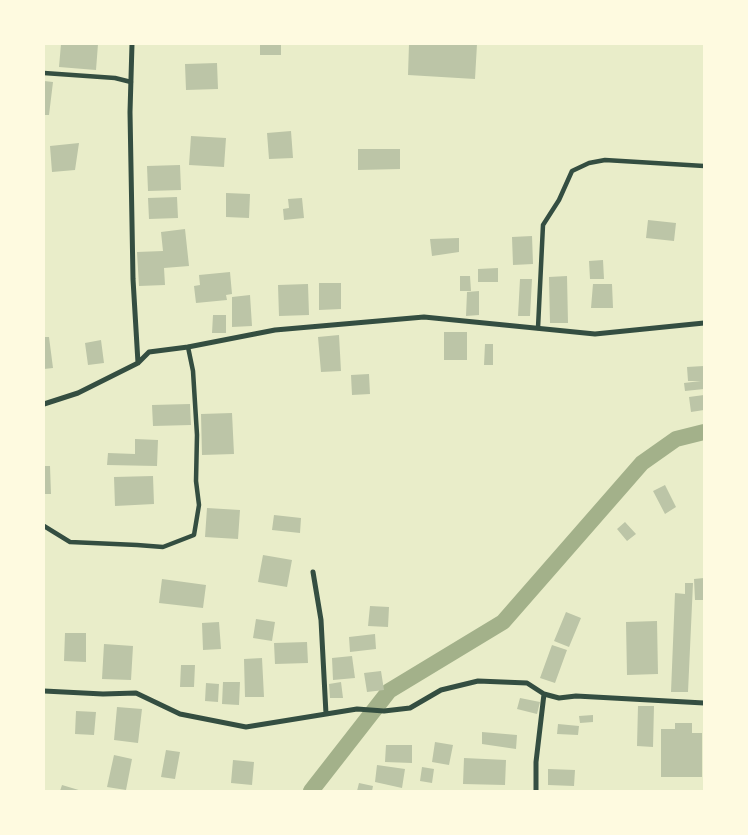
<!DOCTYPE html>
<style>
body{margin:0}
#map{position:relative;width:748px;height:835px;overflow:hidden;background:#e9edc9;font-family:"Fira Sans Condensed",sans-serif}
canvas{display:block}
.frame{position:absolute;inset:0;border:45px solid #fefae0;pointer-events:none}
</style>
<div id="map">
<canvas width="748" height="835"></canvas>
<div class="frame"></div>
</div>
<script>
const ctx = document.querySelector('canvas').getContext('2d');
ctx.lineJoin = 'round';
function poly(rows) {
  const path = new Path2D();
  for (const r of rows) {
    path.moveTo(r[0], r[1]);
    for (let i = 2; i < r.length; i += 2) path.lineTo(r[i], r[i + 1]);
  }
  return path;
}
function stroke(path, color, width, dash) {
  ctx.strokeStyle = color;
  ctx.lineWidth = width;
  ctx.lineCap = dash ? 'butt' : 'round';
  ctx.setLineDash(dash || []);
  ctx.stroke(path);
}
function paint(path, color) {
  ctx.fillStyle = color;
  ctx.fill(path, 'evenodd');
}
const canal = poly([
 [311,791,389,691,503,622,642,463,676,439,704,432]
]);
const building = poly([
 [61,44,98,44,96,70,59,67],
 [260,44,281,44,281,55,260,55],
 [409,44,477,44,475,79,408,75],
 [217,63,218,89,186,90,185,64],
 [44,81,53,82,49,115,44,115],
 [291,131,293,158,269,159,267,133],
 [191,136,226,138,224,167,189,165],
 [79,143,75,170,52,172,50,146],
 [358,149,400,149,400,169,358,170],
 [180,165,181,190,148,191,147,166],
 [226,193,250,194,249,218,226,217],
 [177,197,178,218,149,219,148,198],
 [302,198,304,218,284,220,283,209,289,208,288,199],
 [648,220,676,223,674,241,646,238],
 [185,229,189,266,164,268,165,285,139,286,137,252,163,251,161,232],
 [532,236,533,264,513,265,512,237],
 [459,238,459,252,432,256,430,239],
 [603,260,604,279,590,279,589,261],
 [498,268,498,282,478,282,478,269],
 [230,272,232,294,226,295,227,300,196,303,194,286,200,285,199,275],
 [460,276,470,276,471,291,460,291],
 [567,276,568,323,550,323,549,277],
 [520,279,532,279,530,316,518,316],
 [319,283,341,283,341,309,319,310],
 [308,284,309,315,279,316,278,285],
 [593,284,612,284,613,308,591,308],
 [479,291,479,315,466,316,467,292],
 [250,295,252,326,232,327,232,297],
 [213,315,226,315,226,333,212,333],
 [444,332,467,332,467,360,444,360],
 [339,335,341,371,321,372,318,337],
 [44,337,49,337,53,368,44,369],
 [101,340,104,363,88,365,85,343],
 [485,344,493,344,493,365,484,365],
 [704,366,704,389,685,391,684,383,701,381,688,381,687,367],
 [369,374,370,394,352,395,351,375],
 [704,395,704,410,691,412,689,397],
 [190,404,191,425,153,426,152,405],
 [232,413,234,454,202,455,201,414],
 [135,439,158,440,157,466,107,465,108,453,135,454],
 [44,466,50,466,51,494,44,494],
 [153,476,154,504,115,506,114,477],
 [665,485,676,507,665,514,653,491],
 [207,508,240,510,238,539,205,537],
 [274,515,301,518,300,533,272,530],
 [625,522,636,534,627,541,617,529],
 [263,555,292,560,287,587,258,582],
 [704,578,704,600,695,600,694,579],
 [162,579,206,585,203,608,159,603],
 [685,583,693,583,688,692,671,692,675,593,685,594],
 [370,606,389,607,388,627,368,626],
 [566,612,581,618,569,647,554,641],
 [256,619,275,622,272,641,253,638],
 [657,621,658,674,627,675,626,622],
 [219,622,221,649,203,650,202,623],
 [65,633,86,633,86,662,64,661],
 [375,634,376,649,350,652,349,637],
 [307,642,308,663,275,664,274,643],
 [104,644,133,646,131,680,102,679],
 [552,645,567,650,555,683,540,678],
 [352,656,355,678,333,680,332,658],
 [262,658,264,697,245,697,244,659],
 [181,665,195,665,194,687,180,687],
 [381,671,384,690,367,692,364,673],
 [223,682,240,682,239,705,222,704],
 [341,682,343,698,330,698,329,684],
 [206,683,219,684,218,702,205,701],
 [520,698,540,702,537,714,517,709],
 [638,706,654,706,653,747,637,746],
 [117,707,142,709,138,743,114,740],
 [76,711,96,712,94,735,75,734],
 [593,715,593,722,580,723,579,716],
 [675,723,692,723,692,733,702,733,702,777,661,777,661,729,675,729],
 [558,724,579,726,578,735,557,734],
 [482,732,517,735,516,749,482,744],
 [435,742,453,745,449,765,432,762],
 [386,745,412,745,412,763,385,762],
 [166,750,180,752,175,779,161,777],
 [114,755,132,759,126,790,107,787],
 [464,758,506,760,505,785,463,784],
 [233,760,254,762,252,785,231,783],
 [377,765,405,769,402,788,375,782],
 [422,767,434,769,432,783,420,781],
 [548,769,575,770,574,786,548,785],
 [359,783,373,786,372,791,357,791],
 [62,785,82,791,60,791]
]);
const pedestrian = poly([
 [44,73,115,78,131,82],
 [538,328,543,225,559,200,572,171,589,163,605,160,704,166],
 [44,526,70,542,137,545,163,547,194,535,199,505,196,481,197,435,193,371,188,347]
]);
const minor = poly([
 [132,44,130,112,133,279,138,363],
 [44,404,78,393,138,363,149,352,188,347,275,330,424,317,595,334,704,323],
 [313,572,321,620,326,714],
 [44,691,103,694,136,693,180,714,246,727,357,709,384,711,410,708,441,690,478,681,527,683,544,694],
 [536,791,536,762,544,694,559,698,576,696,704,703]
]);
stroke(canal, '#a3b18a', 16);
paint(building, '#bcc5a7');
stroke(pedestrian, '#344e41', 4.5);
stroke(minor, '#344e41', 5);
</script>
